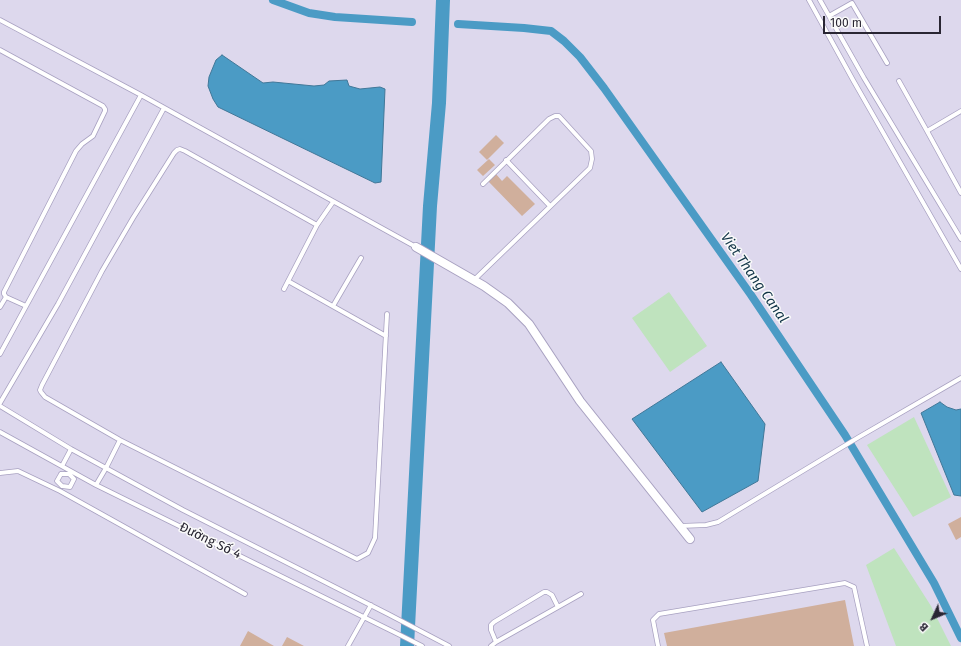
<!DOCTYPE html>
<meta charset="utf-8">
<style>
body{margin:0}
#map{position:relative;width:961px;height:646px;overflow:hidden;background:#ede9fe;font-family:"Fira Sans",sans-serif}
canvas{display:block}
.north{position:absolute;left:913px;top:598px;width:40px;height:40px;-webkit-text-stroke:3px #fafafa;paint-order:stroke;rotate:226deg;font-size:11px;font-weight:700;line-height:16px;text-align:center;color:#292633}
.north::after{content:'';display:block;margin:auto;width:14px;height:18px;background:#292633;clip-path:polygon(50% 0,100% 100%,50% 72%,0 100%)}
.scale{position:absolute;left:823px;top:16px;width:118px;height:18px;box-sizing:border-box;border:2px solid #292633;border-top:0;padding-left:5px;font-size:12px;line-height:14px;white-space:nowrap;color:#292633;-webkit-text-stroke:3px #fafafa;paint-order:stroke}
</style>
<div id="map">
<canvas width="961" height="646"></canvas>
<div class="north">B</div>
<div class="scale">100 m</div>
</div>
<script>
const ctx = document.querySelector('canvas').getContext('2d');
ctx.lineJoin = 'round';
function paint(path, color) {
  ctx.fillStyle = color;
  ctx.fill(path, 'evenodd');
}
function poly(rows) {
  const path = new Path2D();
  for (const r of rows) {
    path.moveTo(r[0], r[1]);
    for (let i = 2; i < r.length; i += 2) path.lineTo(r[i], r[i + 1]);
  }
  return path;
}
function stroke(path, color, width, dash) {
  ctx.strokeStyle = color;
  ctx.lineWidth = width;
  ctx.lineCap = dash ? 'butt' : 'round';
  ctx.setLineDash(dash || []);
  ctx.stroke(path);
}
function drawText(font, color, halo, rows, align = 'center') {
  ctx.font = font + ' "Fira Sans",sans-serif';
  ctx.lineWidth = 3;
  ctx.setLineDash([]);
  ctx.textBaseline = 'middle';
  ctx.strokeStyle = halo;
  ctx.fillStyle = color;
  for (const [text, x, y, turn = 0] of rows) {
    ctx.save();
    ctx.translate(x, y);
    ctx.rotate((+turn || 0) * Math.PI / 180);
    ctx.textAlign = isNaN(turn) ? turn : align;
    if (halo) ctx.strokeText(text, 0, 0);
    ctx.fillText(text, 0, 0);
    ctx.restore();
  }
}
const industrial = poly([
 [0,0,961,0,961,646,0,646]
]);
const green = poly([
 [669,292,707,346,670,372,632,318],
 [914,417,951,497,913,517,867,445],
 [894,548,931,606,951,646,896,646,866,565]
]);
const water = poly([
 [222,55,263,83,273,82,314,86,324,85,329,81,347,80,349,86,360,89,380,87,385,89,381,182,375,183,218,107,213,99,208,86,209,77,216,60,222,55],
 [721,362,765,424,758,481,702,512,632,419,721,362],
 [940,402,947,407,956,410,961,409,961,496,954,495,921,413,940,402]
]);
const canal = poly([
 [273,0,309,13,335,17,412,22],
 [458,24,524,28,551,31,564,41,580,57,604,88,751,295,845,435,934,583,961,638]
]);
const river = poly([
 [407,646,430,206,439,103,443,0]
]);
const building = poly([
 [496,135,504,143,487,160,479,152],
 [489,159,495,165,483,176,477,170],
 [496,174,502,181,507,176,535,204,522,216,488,181],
 [961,517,961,537,956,540,948,524],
 [845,600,854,646,667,646,664,633],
 [248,631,274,646,240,646],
 [287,637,304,646,282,646]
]);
const service = poly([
 [809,0,853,80,961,269],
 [820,0,864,78,961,239],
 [829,16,852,3,887,63],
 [0,20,141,95,416,247],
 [0,50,103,106,105,109,105,111,93,136,82,144,76,151,4,292,4,294,6,297,26,306],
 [899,81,927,131,961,111],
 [927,131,961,193],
 [506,160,550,206],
 [317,225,185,151,180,149,177,150,174,153,133,218,102,271,42,385,40,390,41,392,45,397,120,440,357,559,368,553,375,538,387,314],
 [474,280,590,168,592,159,591,151,559,116,555,116,549,119,483,184],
 [288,281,386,336],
 [284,289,317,225,333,202],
 [333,306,361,258],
 [0,307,6,297],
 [0,354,141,95],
 [0,403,58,304,164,108],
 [0,406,71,449,183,510,388,614,449,646],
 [0,432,96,485,394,632,422,646],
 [62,466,71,449],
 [0,473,18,471,60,491,245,594],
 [61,474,69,474,74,479,70,487,62,486,57,481,61,474],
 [96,485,106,468,120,440],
 [680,526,706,525,718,522,859,437,961,378],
 [496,642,491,630,491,625,494,622,544,592,547,592,552,595,558,607],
 [348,646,371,605],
 [491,646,496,642,581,594],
 [658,646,653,620,659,614,845,583,854,587,867,646]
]);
const minor = poly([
 [416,247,484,286,508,303,529,324,580,401,690,539]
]);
const streetNames = [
 ["Đường Số 4",210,541,26]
];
const waterNames = [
 ["Viet Thang Canal",754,278,55]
];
paint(industrial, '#ddd8ed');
paint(green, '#bfe3be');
paint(water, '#4b9bc5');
stroke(water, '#417899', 1);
stroke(canal, '#4b9bc5', 8);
stroke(river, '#4b9bc5', 14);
paint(building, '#d0af9c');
stroke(service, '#a8a1c1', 5.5);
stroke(minor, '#a8a1c1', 10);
stroke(service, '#fff', 4);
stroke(minor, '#fff', 8);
drawText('13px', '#292633', '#fafafa', streetNames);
drawText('italic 14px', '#113447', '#fafafa', waterNames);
</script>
